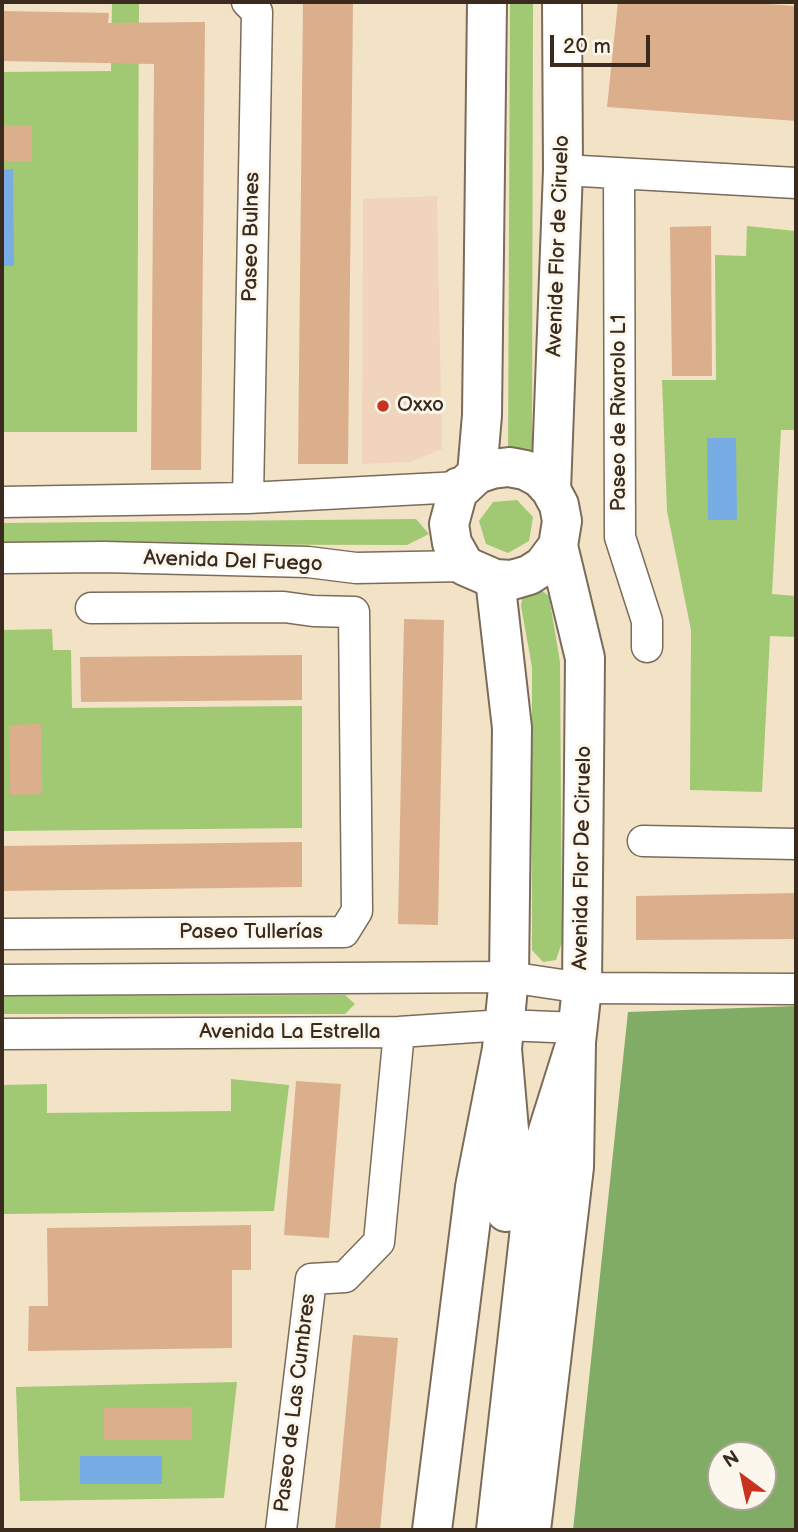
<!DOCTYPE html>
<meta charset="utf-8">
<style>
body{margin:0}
#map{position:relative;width:798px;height:1532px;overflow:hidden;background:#f2e3c7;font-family:"Balsamiq Sans",sans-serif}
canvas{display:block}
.frame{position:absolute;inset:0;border:4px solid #3b2a1e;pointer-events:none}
.north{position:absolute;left:707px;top:1441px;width:70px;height:70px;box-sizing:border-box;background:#fbf7ec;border:2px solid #aea59a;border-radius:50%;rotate:327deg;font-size:19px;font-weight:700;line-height:28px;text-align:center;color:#3b2a1e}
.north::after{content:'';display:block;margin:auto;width:24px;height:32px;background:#c8321e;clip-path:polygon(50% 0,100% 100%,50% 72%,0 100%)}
.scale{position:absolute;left:550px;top:35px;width:100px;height:32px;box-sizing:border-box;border:4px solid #3b2a1e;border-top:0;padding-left:9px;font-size:21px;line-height:24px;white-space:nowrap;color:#3b2a1e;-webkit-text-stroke:5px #fbf7ec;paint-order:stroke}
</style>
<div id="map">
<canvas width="798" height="1532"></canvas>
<div class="frame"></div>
<div class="north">N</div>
<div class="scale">20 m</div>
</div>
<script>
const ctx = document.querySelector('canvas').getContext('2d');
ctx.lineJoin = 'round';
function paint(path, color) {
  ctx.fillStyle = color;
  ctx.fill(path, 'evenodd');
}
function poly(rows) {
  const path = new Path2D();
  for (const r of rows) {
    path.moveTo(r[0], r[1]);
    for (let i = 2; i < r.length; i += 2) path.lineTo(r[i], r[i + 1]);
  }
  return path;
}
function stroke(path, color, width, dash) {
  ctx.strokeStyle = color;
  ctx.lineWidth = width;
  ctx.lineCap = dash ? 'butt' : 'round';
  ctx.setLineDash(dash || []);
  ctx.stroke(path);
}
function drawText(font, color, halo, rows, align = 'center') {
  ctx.font = font + ' "Balsamiq Sans",sans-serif';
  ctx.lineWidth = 6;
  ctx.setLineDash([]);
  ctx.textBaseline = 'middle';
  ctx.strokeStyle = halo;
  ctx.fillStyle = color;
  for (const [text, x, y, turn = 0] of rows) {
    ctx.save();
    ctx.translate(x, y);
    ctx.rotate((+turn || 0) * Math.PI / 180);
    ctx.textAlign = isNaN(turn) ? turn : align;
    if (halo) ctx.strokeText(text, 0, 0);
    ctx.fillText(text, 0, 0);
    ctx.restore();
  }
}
const built = poly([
 [437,196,442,449,410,462,362,464,363,199]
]);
const green = poly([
 [112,2,139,2,137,432,2,432,2,72,111,71],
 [510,2,533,2,532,460,508,455],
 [747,226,796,231,796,430,781,430,772,594,796,596,796,637,770,636,762,792,690,790,691,630,667,511,662,380,716,380,715,255,746,256],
 [517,500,533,517,529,541,508,553,486,544,479,521,493,502],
 [416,519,429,534,407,545,2,544,2,523],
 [537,587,549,596,560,662,562,942,556,960,543,962,532,950,532,667,521,606,523,594],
 [52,629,53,650,71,650,72,708,302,706,302,828,2,831,2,630],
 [345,995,355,1004,345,1014,2,1014,2,996],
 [231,1079,289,1085,274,1211,4,1214,3,1085,47,1084,47,1113,231,1111],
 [237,1382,224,1498,20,1501,16,1387]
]);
const forest = poly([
 [796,1006,796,1530,573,1530,628,1012],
 [721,1455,763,1455,763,1497,721,1497]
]);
const water = poly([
 [13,169,14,266,2,266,2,170],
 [707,438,736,438,737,520,708,520],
 [80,1456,162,1456,162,1484,80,1484]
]);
const building = poly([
 [303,2,353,2,348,464,298,464],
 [618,2,740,2,796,6,796,121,607,107],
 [2,11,109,13,108,23,205,22,201,470,151,470,154,64,2,61],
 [2,126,32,126,32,161,2,161],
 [711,226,712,376,672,376,670,227],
 [404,619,444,620,438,925,398,924],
 [302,655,302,700,81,702,80,657],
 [41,724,42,794,10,795,9,725],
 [302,842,302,887,2,891,2,846],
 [796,893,796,939,636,940,636,896],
 [296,1081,341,1084,329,1238,284,1235],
 [251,1225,251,1270,232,1270,232,1348,28,1351,29,1306,48,1306,47,1228],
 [353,1335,398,1338,380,1530,335,1530],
 [192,1407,192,1440,104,1440,104,1408]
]);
const minor = poly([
 [247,2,257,12,248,498],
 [563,170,796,183],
 [619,174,620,537,647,621,647,647],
 [2,502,248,498,459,487],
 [2,558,104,557,308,562,356,568,465,566],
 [643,841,796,844],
 [2,934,344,932,357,911,354,612,313,611,284,607,91,608],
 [2,980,509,977,582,988,796,989],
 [2,1034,399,1032,504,1025,578,1028],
 [281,1530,311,1279,345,1277,379,1242,399,1032]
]);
const secondary = poly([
 [509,467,525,470,540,478,551,490,559,505,562,521,558,546,543,566,529,575,512,580,495,579,465,566,452,543,449,524,459,487,462,488,477,474,492,469,509,467],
 [477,474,482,415,487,2],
 [551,490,563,170,562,2],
 [495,579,512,728,509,977,502,1049,512,1165,506,1212],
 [496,1530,537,1166,576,1042,582,988,585,658,558,546]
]);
const primary = poly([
 [432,1530,475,1187,502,1049],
 [531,1530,574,1167,576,1042]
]);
const markers = [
 [383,406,7,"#c8321e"]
];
const streetNames = [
 ["Paseo Bulnes",252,237,-89],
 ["Avenide Flor de Ciruelo",559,246,-88],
 ["Paseo de Rivarolo L1",620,413,-90],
 ["Avenida Del Fuego",233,562,2],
 ["Avenida Flor De Ciruelo",583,858,-89],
 ["Paseo Tullerías",251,933],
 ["Avenida La Estrella",290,1033],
 ["Paseo de Las Cumbres",296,1403,-83]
];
const poiNames = [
 ["Oxxo",397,406]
];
paint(built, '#f0d5bc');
paint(green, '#a1c873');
paint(forest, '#80ac65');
paint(water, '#78ace5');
paint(building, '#dbae8c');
stroke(minor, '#7b6b59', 33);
stroke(secondary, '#7b6b59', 42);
stroke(primary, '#7b6b59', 42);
stroke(minor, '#fff', 30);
stroke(secondary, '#fff', 38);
stroke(primary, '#fff', 38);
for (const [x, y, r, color] of markers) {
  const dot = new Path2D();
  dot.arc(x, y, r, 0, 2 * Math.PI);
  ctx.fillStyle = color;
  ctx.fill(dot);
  stroke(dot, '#fbf7ec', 2.5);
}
drawText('21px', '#3b2a1e', '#fbf7ec', streetNames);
drawText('21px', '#3b2a1e', '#fbf7ec', poiNames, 'left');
</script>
